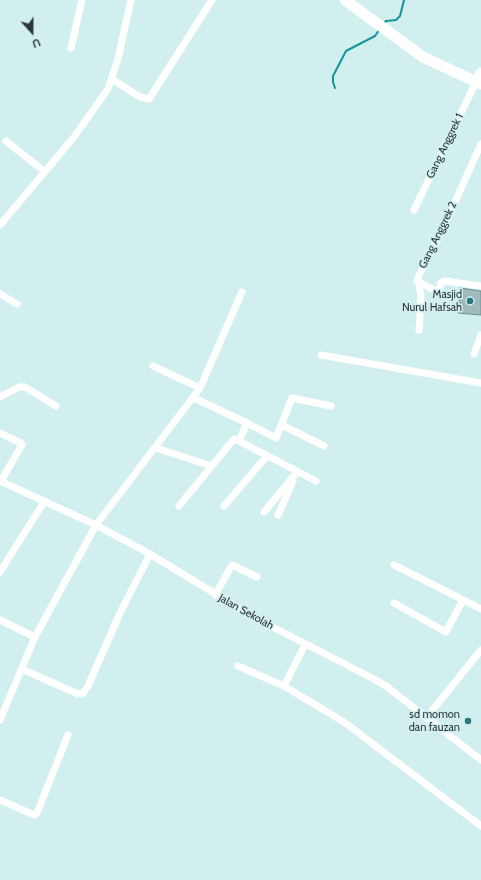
<!DOCTYPE html>
<style>
body{margin:0}
#map{position:relative;width:481px;height:880px;overflow:hidden;background:#d2eff0;font-family:Cabin,sans-serif}
canvas{display:block}
.north{position:absolute;left:12px;top:12px;width:40px;height:40px;-webkit-text-stroke:3px #d2eff0;paint-order:stroke;rotate:159deg;font-size:11px;font-weight:700;line-height:16px;text-align:center;color:#2b3637}
.north::after{content:'';display:block;margin:auto;width:14px;height:18px;background:#2b3637;clip-path:polygon(50% 0,100% 100%,50% 72%,0 100%)}
</style>
<div id="map">
<canvas width="481" height="880"></canvas>
<div class="north">U</div>
</div>
<script>
const ctx = document.querySelector('canvas').getContext('2d');
ctx.lineJoin = 'round';
function poly(rows) {
  const path = new Path2D();
  for (const r of rows) {
    path.moveTo(r[0], r[1]);
    for (let i = 2; i < r.length; i += 2) path.lineTo(r[i], r[i + 1]);
  }
  return path;
}
function stroke(path, color, width, dash) {
  ctx.strokeStyle = color;
  ctx.lineWidth = width;
  ctx.lineCap = dash ? 'butt' : 'round';
  ctx.setLineDash(dash || []);
  ctx.stroke(path);
}
function paint(path, color) {
  ctx.fillStyle = color;
  ctx.fill(path, 'evenodd');
}
function drawText(font, color, halo, rows, align = 'center') {
  ctx.font = font + ' Cabin,sans-serif';
  ctx.lineWidth = 3;
  ctx.setLineDash([]);
  ctx.textBaseline = 'middle';
  ctx.strokeStyle = halo;
  ctx.fillStyle = color;
  for (const [text, x, y, turn = 0] of rows) {
    ctx.save();
    ctx.translate(x, y);
    ctx.rotate((+turn || 0) * Math.PI / 180);
    ctx.textAlign = isNaN(turn) ? turn : align;
    if (halo) ctx.strokeText(text, 0, 0);
    ctx.fillText(text, 0, 0);
    ctx.restore();
  }
}
const stream = poly([
 [384,23,386,21,396,20,400,16,404,0],
 [335,88,333,82,333,76,346,51,375,36,379,30]
]);
const building = poly([
 [460,288,481,291,481,315,458,313,460,288]
]);
const minor = poly([
 [71,48,82,0],
 [112,79,140,97,149,99,212,0],
 [6,141,45,172],
 [414,210,476,82],
 [0,225,74,137,108,89,118,59,131,0],
 [417,281,438,292,441,283,445,281,481,286],
 [0,294,17,304],
 [419,330,421,297,418,277,442,231,481,144],
 [474,354,481,335],
 [321,355,481,383],
 [153,366,200,388],
 [0,397,19,387,25,387,56,406],
 [194,398,247,423,239,441,316,481],
 [247,423,276,438,292,398,331,406],
 [282,425,324,446],
 [0,433,21,443,22,445,1,481],
 [156,448,211,466],
 [0,481,96,525,150,554,253,617,374,679,386,686,481,760],
 [179,506,234,439,239,441],
 [224,506,267,456],
 [264,512,297,472],
 [278,515,293,481],
 [394,565,481,609],
 [0,572,44,502],
 [215,595,232,565,257,577],
 [394,603,446,632,463,600],
 [0,620,35,637],
 [238,666,284,686,305,645],
 [22,669,78,694,83,693,88,686,120,613,150,554],
 [284,686,344,722,481,826],
 [427,717,481,650],
 [0,720,35,637,96,525,200,388,242,292],
 [0,800,34,815,37,813,68,735]
]);
const primary = poly([
 [345,0,423,57,481,84],
 [476,82,481,73]
]);
const markers = [
 [470,301,4,"#2d7679"],
 [468,721,4,"#2d7679"]
];
const streetNames = [
 ["Gang Anggrek 1",445,146,-64],
 ["Gang Anggrek 2",438,235,-64],
 ["Jalan Sekolah",246,612,29]
];
const poiNames = [
 ["Masjid",462,295],
 ["Nurul Hafsah",462,308],
 ["sd momon",460,715],
 ["dan fauzan",460,728]
];
stroke(stream, '#15959a', 2);
paint(building, '#9ebabb');
stroke(building, '#728d8e', 1);
stroke(minor, '#fff', 7);
stroke(primary, '#fff', 11);
for (const [x, y, r, color] of markers) {
  const dot = new Path2D();
  dot.arc(x, y, r, 0, 2 * Math.PI);
  ctx.fillStyle = color;
  ctx.fill(dot);
  stroke(dot, '#d2eff0', 1.5);
}
drawText('11px', '#2b3637', '#d2eff0', streetNames);
drawText('11px', '#2b3637', '#d2eff0', poiNames, 'right');
</script>
